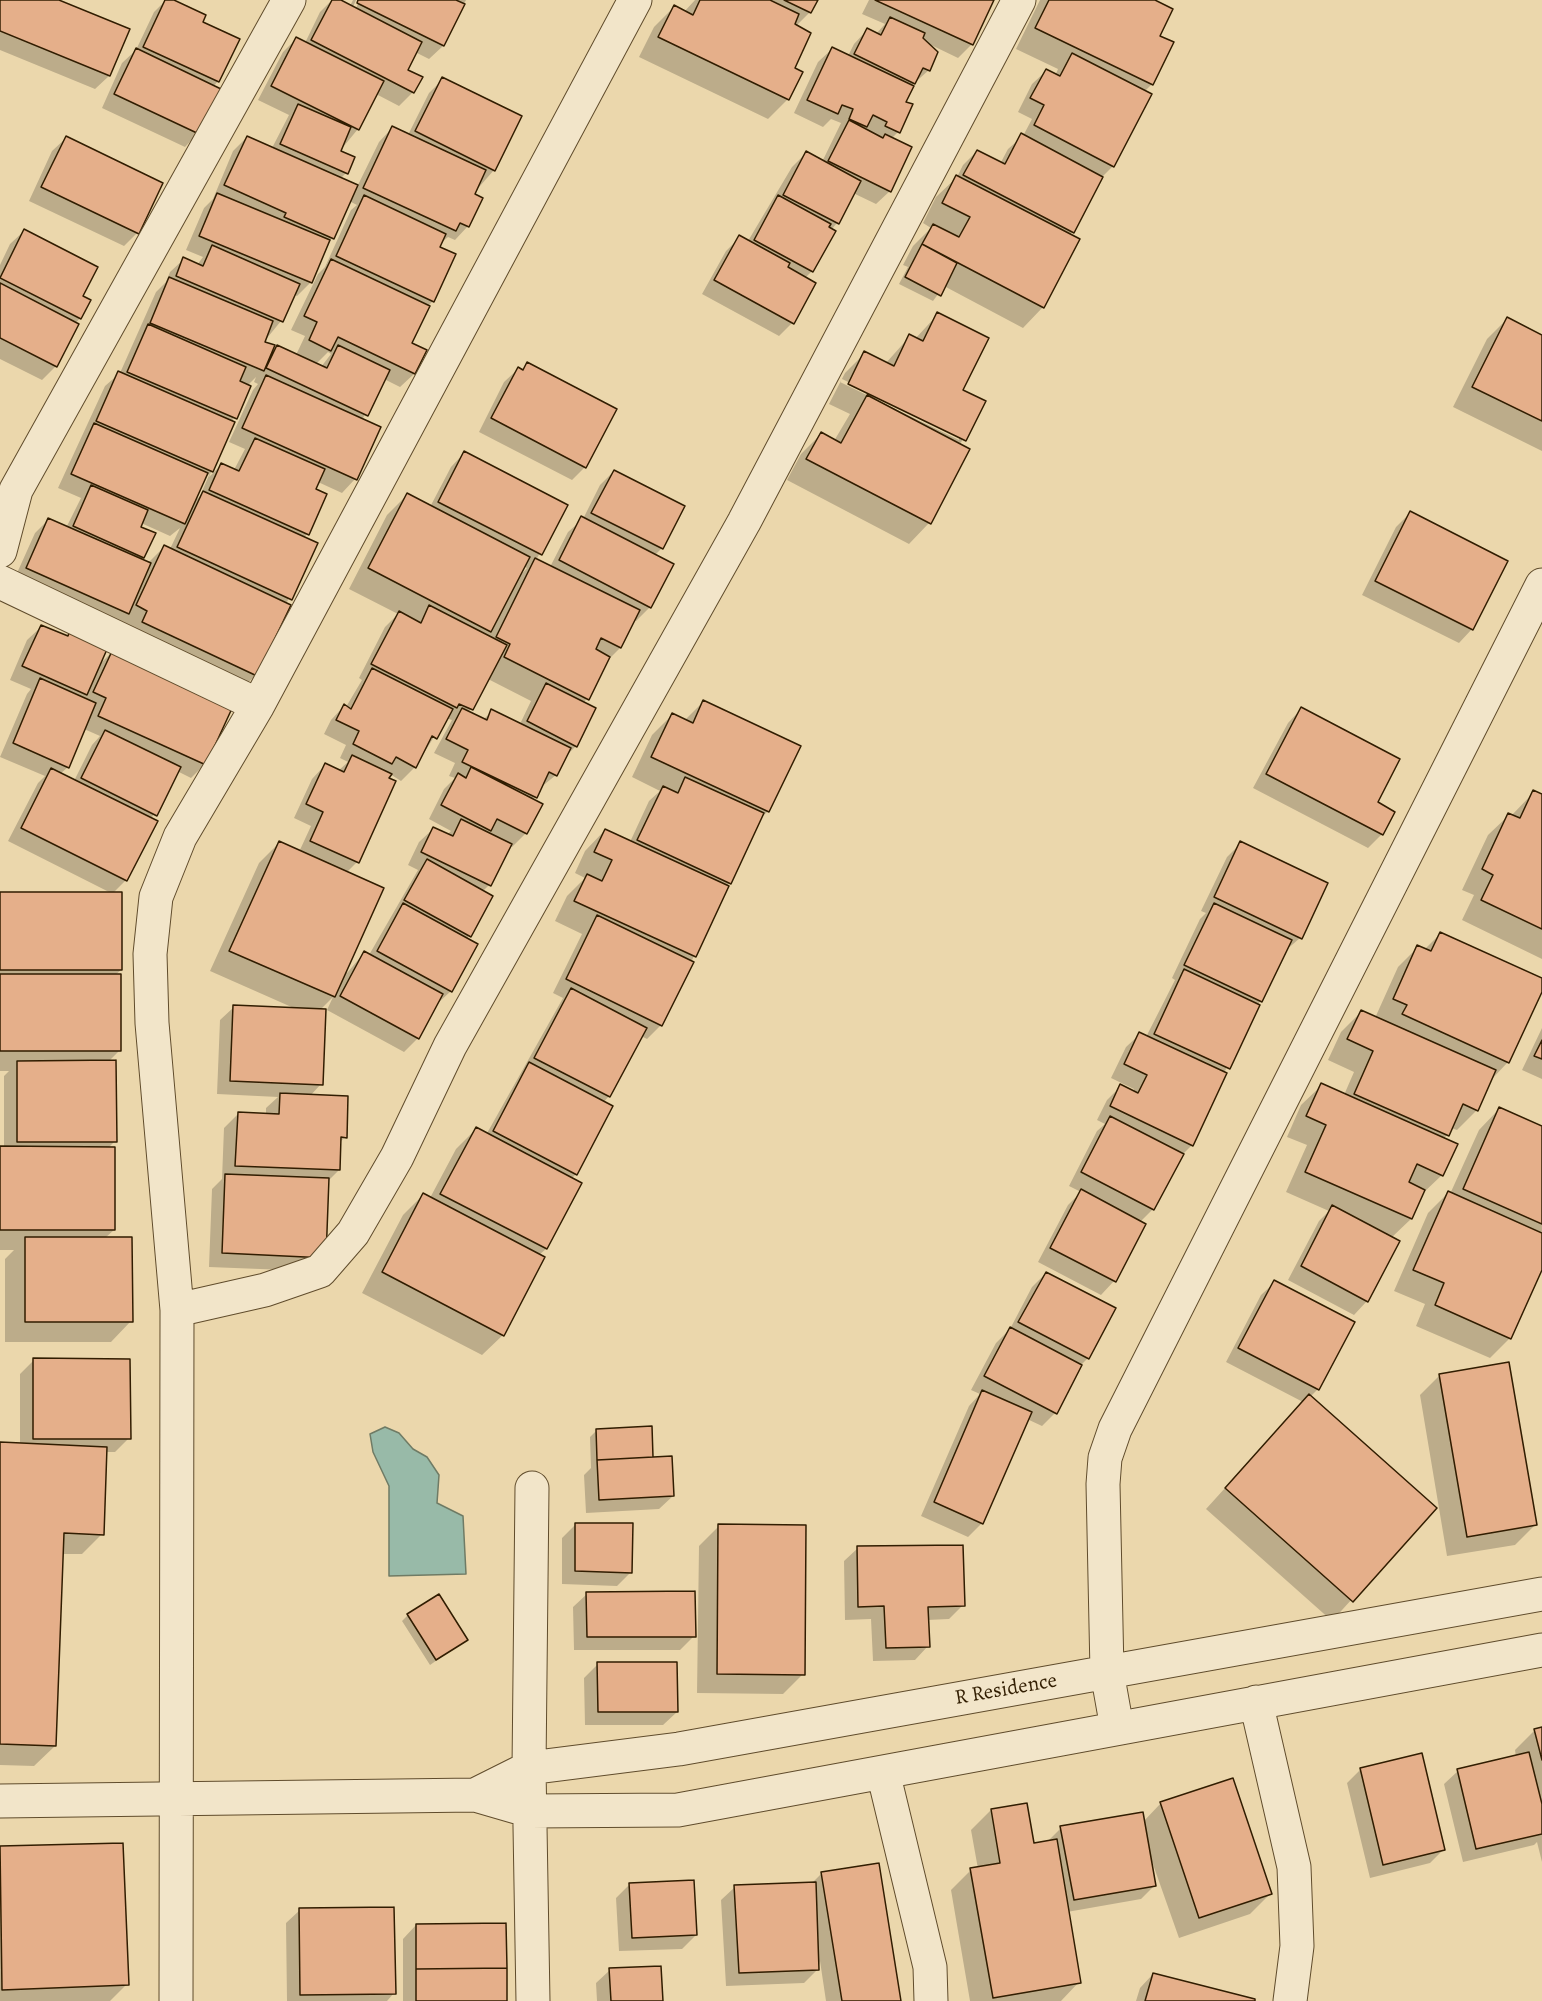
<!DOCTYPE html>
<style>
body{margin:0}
canvas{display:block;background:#ebd7ac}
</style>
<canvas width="1542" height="2001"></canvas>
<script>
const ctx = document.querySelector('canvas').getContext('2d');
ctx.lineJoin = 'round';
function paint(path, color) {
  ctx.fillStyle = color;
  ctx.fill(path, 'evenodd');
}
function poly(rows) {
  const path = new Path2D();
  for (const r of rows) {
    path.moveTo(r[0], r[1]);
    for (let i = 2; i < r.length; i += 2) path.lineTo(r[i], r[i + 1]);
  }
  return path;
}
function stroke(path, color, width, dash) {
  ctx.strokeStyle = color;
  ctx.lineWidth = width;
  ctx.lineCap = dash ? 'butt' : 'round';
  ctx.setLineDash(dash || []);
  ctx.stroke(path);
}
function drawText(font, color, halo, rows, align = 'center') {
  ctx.font = font + ' Alegreya,serif';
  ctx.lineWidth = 4.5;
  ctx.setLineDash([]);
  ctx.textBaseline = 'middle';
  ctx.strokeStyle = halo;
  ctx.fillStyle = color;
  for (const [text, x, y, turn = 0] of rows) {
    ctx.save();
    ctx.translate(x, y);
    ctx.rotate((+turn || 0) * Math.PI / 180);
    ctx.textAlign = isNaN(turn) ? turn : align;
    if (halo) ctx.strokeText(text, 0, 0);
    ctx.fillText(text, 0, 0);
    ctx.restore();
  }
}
const water = poly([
 [385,1427,399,1433,413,1449,427,1457,439,1475,437,1503,463,1516,466,1574,389,1576,389,1486,373,1452,370,1434,385,1427]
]);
const shadow = poly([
 [0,0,55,0,128,30,109,76,95,89,0,50],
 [166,0,170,0,201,23,218,81,213,87,198,133,185,147,102,108,122,63,136,50,154,12],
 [332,0,350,6,353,0,356,0,352,9,355,10,360,0,466,0,443,46,429,59,415,52,406,70,413,92,399,106,376,94,358,129,339,152,346,173,340,179,357,187,379,142,392,128,408,135,429,93,443,79,494,170,473,194,468,226,455,240,448,237,440,244,433,301,428,306,410,343,425,350,414,374,400,387,384,379,362,420,379,427,355,479,342,493,318,482,314,490,325,495,304,539,316,544,286,604,256,675,235,695,13,582,35,533,48,520,66,528,81,498,58,488,105,386,120,373,156,292,166,282,170,272,184,259,197,265,203,257,186,250,204,208,213,199,233,151,247,137,272,148,289,115,258,100,283,52,296,39,305,43,320,12],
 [349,201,357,205,351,210,325,267,318,274,291,330,305,336,296,355,278,347,269,355,263,343,281,321,293,294,297,296,311,282],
 [328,352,331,354,321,367,316,364],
 [256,377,254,382,258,384,253,390,229,442,245,449,234,470,221,465,209,477,247,386],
 [210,473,200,496,194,502,203,480],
 [141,523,170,536,180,528,170,549,164,547,148,563,140,560,143,557],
 [695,0,816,0,810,12,796,26,788,99,768,119,639,57,654,27,674,7,684,12],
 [869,0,992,0,972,44,958,58,929,44,929,70,911,86,904,103,898,132,891,139,890,191,876,204,853,193,837,223,831,230,812,271,805,278,792,323,779,336,702,294,726,251,740,237,748,241,792,167,806,153,822,162,841,123,831,119,823,127,794,113,818,62,832,49,848,56,854,44,867,30,876,34,885,24,862,14],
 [1040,0,1152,0,1158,36,1152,84,1144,92,1113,166,1101,178,1070,235,1043,307,1023,328,944,286,933,301,899,284,908,267,903,265,913,246,931,228,923,223,936,197,957,177,963,165,977,151,1000,164,1008,149,1023,136,1032,119,1018,112,1032,84,1046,71,1055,76,1058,69,1016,49],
 [66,138,137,233,124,246,29,201,52,151],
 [24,231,81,297,80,318,75,324,56,366,42,380,0,359,0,265,10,244],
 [938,314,961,391,984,402,959,446,968,450,929,523,909,544,787,480,801,454,821,434,834,441,850,414,829,404,845,373,865,353,886,363,910,336,915,339],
 [842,379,959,436,959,440,840,382],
 [1507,319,1542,336,1542,451,1453,407,1487,339],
 [528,364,585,467,572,480,479,432,504,382,518,369,521,370],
 [464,453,566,506,536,560,550,567,568,532,583,519,600,485,614,471,662,548,654,556,650,607,636,621,634,619,620,648,607,661,584,703,576,746,565,757,556,775,540,788,532,800,526,833,512,847,509,845,489,885,482,892,451,991,437,1004,418,1038,404,1052,327,1010,333,997,320,1010,321,1084,310,1096,345,1137,339,1143,339,1170,328,1181,311,1271,209,1267,212,1189,222,1179,224,1128,238,1114,266,1115,266,1108,278,1097,217,1094,220,1020,234,1007,296,1009,210,971,259,863,279,843,299,852,311,826,294,818,312,779,325,765,338,771,348,762,340,758,346,745,324,734,331,720,344,706,346,707,362,680,359,678,385,627,398,614,349,589,387,515,407,495,430,507,451,467],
 [523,566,527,568,518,578],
 [488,679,531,701,520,724,492,711,483,720,468,713],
 [446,718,452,720,434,753,455,763,449,776,455,778,444,789,429,819,451,831,447,835,433,829,419,842,408,865,418,870,369,955,364,953,347,973,344,972,346,873,357,862,390,774,401,781,415,767],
 [1410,513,1472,629,1459,643,1362,595,1396,527],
 [41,627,66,637,71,632,98,666,113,651,205,764,191,778,177,771,151,819,126,880,113,893,121,970,114,976,120,1050,108,1062,115,1141,108,1148,114,1230,105,1238,131,1321,111,1342,5,1342,5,1259,14,1250,0,1250,0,1148,4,1148,4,1076,9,1071,0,1071,0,893,111,893,8,841,38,783,45,776,0,757,27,694,31,689,10,680,27,640],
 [84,729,100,736,92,745,74,781,60,774,68,767],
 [704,701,799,747,767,812,759,820,661,1025,647,1039,641,1036,609,1096,603,1103,576,1174,571,1179,580,1184,546,1249,539,1255,503,1335,482,1355,362,1293,403,1215,424,1194,430,1198,456,1149,476,1129,486,1135,563,998,553,993,582,934,555,921,567,896,585,878,575,873,585,851,605,830,630,842,649,801,660,791,632,777,652,735,672,715,684,721],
 [1301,709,1376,803,1382,834,1368,848,1253,788,1288,723],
 [1534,792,1542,796,1542,959,1462,920,1474,895,1462,890,1488,835,1509,815,1511,816],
 [1241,843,1300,938,1285,951,1224,1073,1192,1145,1181,1156,1153,1209,1140,1222,1114,1281,1101,1295,1038,1262,1068,1205,1081,1192,1069,1186,1097,1131,1105,1124,1097,1120,1107,1100,1121,1086,1133,1092,1134,1089,1111,1078,1126,1047,1140,1034,1146,1037,1175,980,1172,978,1200,919,1206,913,1201,911,1227,857],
 [1440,934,1542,980,1542,989,1508,1062,1491,1080,1477,1110,1457,1130,1451,1128,1444,1139,1442,1175,1421,1195,1411,1219,1391,1238,1367,1301,1354,1315,1288,1280,1319,1221,1329,1211,1286,1192,1307,1145,1287,1137,1301,1105,1322,1085,1344,1095,1354,1072,1328,1060,1341,1032,1361,1012,1375,1018,1398,967,1418,947,1424,950],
 [1542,1028,1542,1079,1522,1070],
 [1499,1109,1542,1128,1542,1266,1510,1338,1490,1358,1416,1326,1425,1304,1394,1291,1428,1213,1448,1193,1450,1194,1479,1130],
 [1046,1273,1088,1358,1080,1366,1055,1413,1042,1426,1027,1419,982,1523,968,1537,921,1516,969,1406,980,1394,971,1390,996,1343,1010,1329,1032,1287],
 [1275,1282,1318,1389,1310,1397,1435,1508,1332,1621,1206,1509,1303,1402,1226,1362,1261,1295],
 [34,1360,129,1438,115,1452,105,1452,102,1534,82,1554,62,1554,55,1746,34,1766,0,1765,0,1444,20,1445,20,1374],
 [1440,1375,1536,1524,1515,1545,1447,1556,1420,1395],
 [596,1431,652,1456,649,1459,673,1496,659,1509,586,1513,584,1475,591,1468,590,1437],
 [576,1524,631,1572,617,1586,562,1584,562,1538],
 [719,1526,803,1674,783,1694,697,1693,699,1546],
 [858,1548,963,1605,949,1619,927,1620,928,1646,915,1660,873,1661,871,1619,845,1620,844,1561],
 [587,1594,694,1636,680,1650,574,1650,573,1607],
 [408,1615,466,1640,430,1665,402,1621],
 [598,1664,677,1712,663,1725,585,1725,584,1678],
 [1542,1729,1542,1862,1537,1842,1534,1845,1463,1862,1444,1784,1458,1771,1516,1757,1515,1750,1535,1730],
 [1361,1769,1443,1850,1430,1863,1370,1878,1347,1783],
 [1161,1803,1270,1894,1250,1914,1179,1938,1149,1853,1155,1885,1141,1899,1067,1912,1079,1982,1061,2001,970,2001,951,1890,971,1870,978,1869,971,1830,991,1810,1033,1844,1047,1842,1061,1828,1143,1822],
 [122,1844,127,1984,110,2001,0,2001,0,1848],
 [821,1874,899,2001,826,2001,820,1961,818,1969,804,1983,726,1986,721,1900,735,1887,812,1883],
 [630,1884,696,1935,682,1949,619,1951,616,1898],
 [300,1910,394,1993,387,2001,287,2001,286,1923],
 [416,1925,506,2001,403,2001,403,1939],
 [610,1970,661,2001,597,2001,596,1983],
 [1153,1974,1253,2001,1136,2001,1140,1988]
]);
const building = poly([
 [0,0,59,0,130,29,110,76,0,31,0,0],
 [165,0,174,0,206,15,203,22,240,39,219,82,143,47,165,0],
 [332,0,341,0,422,42,408,70,423,77,414,93,311,40,332,0],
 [358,0,456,0,465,4,444,46,357,3,358,0],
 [700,0,770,0,799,14,795,24,811,33,795,68,803,72,789,100,658,37,674,5,693,15,700,0],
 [784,0,818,0,811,13,784,0],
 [875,0,994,0,973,45,875,0],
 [1049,0,1155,0,1173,9,1160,36,1174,42,1153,85,1035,28,1049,0],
 [890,17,925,33,923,38,938,52,930,71,923,68,915,84,854,54,867,28,881,35,890,17],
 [296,37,384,81,359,130,271,86,296,37],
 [832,47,914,86,906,102,913,104,900,133,885,126,887,122,873,115,867,127,849,119,853,109,842,105,838,114,807,100,832,47],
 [136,48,221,89,199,134,114,94,136,48],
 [1072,53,1152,94,1114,167,1034,125,1044,105,1030,98,1046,69,1060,76,1072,53],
 [442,77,522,116,495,171,415,131,442,77],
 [298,104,351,127,341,151,355,157,348,174,280,144,298,104],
 [849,120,883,138,885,134,912,147,891,192,828,161,849,120],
 [392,126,486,170,475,194,483,198,469,227,460,223,456,231,363,188,392,126],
 [1021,133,1103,177,1074,233,963,175,977,150,1005,164,1021,133],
 [66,136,163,183,139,234,41,187,66,136],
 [247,136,358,185,334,239,284,217,286,213,224,185,247,136],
 [806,151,861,181,839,224,783,195,806,151],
 [956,175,1080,239,1044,308,922,244,933,224,959,237,970,217,942,203,956,175],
 [217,193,330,240,312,283,199,236,217,193],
 [364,195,446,234,440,247,456,254,434,302,336,256,364,195],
 [778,195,831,224,829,227,836,231,813,272,754,240,778,195],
 [24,229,98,267,83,296,91,300,81,319,0,278,24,229],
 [739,235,790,263,788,267,816,283,794,324,714,280,739,235],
 [922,244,957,263,941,296,905,277,922,244],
 [212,245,300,284,283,322,176,276,183,257,203,266,212,245],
 [331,259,430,306,412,343,427,350,415,374,338,337,331,351,309,340,317,322,304,316,331,259],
 [169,277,273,321,265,342,275,345,264,371,150,323,169,277],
 [0,283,79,324,57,367,0,338,0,283],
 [937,312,989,338,963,390,986,401,966,441,848,384,864,351,894,366,909,334,923,341,937,312],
 [1507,317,1542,335,1542,421,1472,387,1507,317],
 [148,324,246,367,240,381,251,386,237,419,127,372,148,324],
 [277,345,327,368,338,345,390,370,368,416,266,368,277,345],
 [527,362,617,409,586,468,491,418,518,367,523,370,527,362],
 [118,371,235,422,213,472,96,421,118,371],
 [266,375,381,427,357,480,242,428,266,375],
 [867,395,970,449,931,524,806,459,821,432,841,443,867,395],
 [94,423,208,473,185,524,71,474,94,423],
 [255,438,325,469,316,489,327,494,309,535,209,490,221,463,239,471,255,438],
 [464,451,568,505,542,555,438,502,464,451],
 [614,470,685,506,663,549,591,513,614,470],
 [91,485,148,510,141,527,156,533,144,558,73,526,91,485],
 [203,491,318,543,292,600,177,547,203,491],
 [407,493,530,557,491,632,368,568,407,493],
 [1410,511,1508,561,1473,630,1375,581,1410,511],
 [581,516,674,564,651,608,559,560,581,516],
 [48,518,151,563,129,614,26,568,48,518],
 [164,545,291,605,257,676,142,622,147,611,136,605,164,545],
 [535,558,640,610,621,648,601,638,596,649,610,657,589,700,504,657,510,644,496,637,535,558],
 [429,605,507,645,473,710,459,704,457,708,371,664,399,611,421,623,429,605],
 [41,625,68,636,70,630,108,647,87,695,22,666,41,625],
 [113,649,234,704,206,765,98,716,106,698,93,692,113,649],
 [372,668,453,709,437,739,432,736,416,768,396,757,392,764,353,744,359,731,336,720,344,704,351,709,372,668],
 [40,678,96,703,69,768,13,743,40,678],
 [546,683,596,708,577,747,527,721,546,683],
 [703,700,801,746,769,812,651,757,672,713,693,723,703,700],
 [1301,707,1400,759,1378,802,1395,812,1383,835,1266,774,1301,707],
 [462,708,487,720,491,709,571,748,557,776,549,772,537,798,462,762,468,750,446,739,462,708],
 [105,730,181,767,157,816,81,778,105,730],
 [352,755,392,774,389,778,396,781,359,863,310,841,323,812,306,804,325,763,344,772,352,755],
 [471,767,543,804,527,834,497,819,491,831,441,805,458,773,466,778,471,767],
 [51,768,158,821,127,881,21,828,51,768],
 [685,777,764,813,731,884,637,840,663,786,678,793,685,777],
 [1533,790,1542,794,1542,929,1481,900,1493,875,1482,869,1508,813,1520,818,1533,790],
 [461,819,512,844,491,886,421,852,433,827,453,836,461,819],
 [605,829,729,886,696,957,574,901,587,874,602,881,612,860,594,852,605,829],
 [279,841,384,888,335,997,229,951,279,841],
 [1240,841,1328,883,1302,939,1214,897,1240,841],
 [427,859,493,896,471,937,404,900,427,859],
 [0,892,122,892,122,970,0,970,0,892],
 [403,903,478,944,452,992,377,951,403,903],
 [1214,903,1292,940,1262,1002,1184,965,1214,903],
 [597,915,694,962,662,1026,566,979,597,915],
 [1440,932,1542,978,1542,992,1509,1063,1402,1014,1407,1005,1393,999,1417,945,1431,951,1440,932],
 [364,951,443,994,419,1039,340,996,364,951],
 [1184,969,1260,1005,1230,1069,1154,1034,1184,969],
 [0,974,121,974,121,1051,0,1051,0,974],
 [571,988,647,1028,610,1097,534,1058,571,988],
 [233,1005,326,1009,323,1085,230,1081,233,1005],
 [1361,1010,1496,1070,1478,1111,1463,1104,1449,1136,1354,1094,1373,1051,1347,1039,1361,1010],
 [1139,1032,1227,1073,1193,1146,1110,1106,1120,1084,1138,1093,1147,1075,1124,1064,1139,1032],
 [1542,1040,1542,1059,1534,1056,1542,1040],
 [116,1060,117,1142,17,1142,17,1061,116,1060],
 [529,1062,613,1106,577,1175,493,1131,529,1062],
 [1321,1083,1458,1144,1443,1176,1417,1164,1409,1182,1425,1190,1412,1219,1305,1172,1326,1125,1306,1116,1321,1083],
 [280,1093,348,1096,347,1138,341,1137,340,1170,235,1166,238,1112,279,1114,280,1093],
 [1499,1107,1542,1126,1542,1224,1463,1189,1499,1107],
 [1110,1116,1184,1154,1154,1210,1081,1172,1110,1116],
 [476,1127,582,1183,547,1249,440,1194,476,1127],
 [0,1146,115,1147,115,1230,0,1230,0,1146],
 [225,1174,329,1178,326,1258,222,1253,225,1174],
 [1081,1189,1146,1224,1116,1282,1050,1248,1081,1189],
 [1448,1191,1542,1233,1542,1270,1511,1339,1435,1305,1444,1283,1413,1270,1448,1191],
 [423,1193,545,1257,504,1336,382,1272,423,1193],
 [1332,1205,1400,1241,1368,1302,1301,1266,1332,1205],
 [25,1237,132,1237,133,1322,25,1322,25,1237],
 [1046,1272,1116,1308,1089,1359,1018,1322,1046,1272],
 [1274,1280,1355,1322,1319,1390,1238,1348,1274,1280],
 [1010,1327,1082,1365,1057,1414,984,1376,1010,1327],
 [33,1358,130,1359,131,1439,33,1439,33,1358],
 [1509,1362,1537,1525,1467,1537,1439,1374,1509,1362],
 [982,1390,1032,1412,983,1524,934,1502,982,1390],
 [1309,1394,1437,1508,1353,1602,1225,1488,1309,1394],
 [652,1426,653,1457,597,1460,596,1429,652,1426],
 [0,1442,107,1447,104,1535,64,1533,56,1746,0,1744,0,1442],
 [672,1456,674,1496,599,1500,597,1460,672,1456],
 [575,1523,633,1523,632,1573,575,1571,575,1523],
 [718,1524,806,1525,805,1675,717,1674,718,1524],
 [963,1545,965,1606,928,1607,930,1647,886,1648,884,1606,858,1607,857,1546,963,1545],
 [695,1591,696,1637,587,1637,586,1592,695,1591],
 [439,1594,468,1640,436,1660,407,1614,439,1594],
 [597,1662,677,1662,678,1712,598,1712,597,1662],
 [1542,1727,1542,1760,1534,1729,1542,1727],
 [1529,1752,1542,1804,1542,1834,1476,1849,1457,1769,1529,1752],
 [1422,1753,1445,1850,1383,1865,1360,1768,1422,1753],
 [1233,1778,1272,1894,1199,1918,1160,1802,1233,1778],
 [1027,1803,1034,1843,1057,1839,1081,1983,993,1998,970,1868,1000,1863,991,1809,1027,1803],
 [1143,1812,1156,1886,1074,1900,1060,1826,1143,1812],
 [123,1843,129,1985,2,1990,0,1846,123,1843],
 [879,1863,901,2001,842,2001,821,1872,879,1863],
 [694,1880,697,1935,632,1938,629,1883,694,1880],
 [816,1882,819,1970,739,1973,734,1885,816,1882],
 [394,1907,396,1994,300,1995,299,1908,394,1907],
 [506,1923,507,1968,416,1969,416,1924,506,1923],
 [661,1966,663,2001,611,2001,609,1968,661,1966],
 [507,1968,507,2001,416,2001,416,1969,507,1968],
 [1153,1973,1255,1999,1255,2001,1145,2001,1153,1973]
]);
const minor = poly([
 [0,551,16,490,289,0],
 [0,582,258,705],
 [177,1310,265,1290,320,1271,353,1233,397,1157,450,1046,744,522,1019,0],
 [532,1488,529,1768,533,2001],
 [1256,1702,1294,1867,1297,1946,1290,2001],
 [1117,1728,1107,1672,1103,1484,1105,1458,1115,1429,1542,585],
 [883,1772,930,1967,931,2001],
 [475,1795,529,1768,679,1749,1542,1594],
 [0,1801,475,1795,530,1811,678,1810,1542,1650],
 [176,2001,177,1310,152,1023,150,954,156,897,180,837,258,705,635,0]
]);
const streetNames = [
 ["R Residence",1006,1690,-10]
];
paint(water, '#98baa8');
stroke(water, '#6f7b65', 1.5);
paint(shadow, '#0003');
paint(building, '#e5af8a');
stroke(building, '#311d01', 1.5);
stroke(minor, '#604c2c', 35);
stroke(minor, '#f2e5c9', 33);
drawText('21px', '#311d01', '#f2e5c9', streetNames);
</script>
